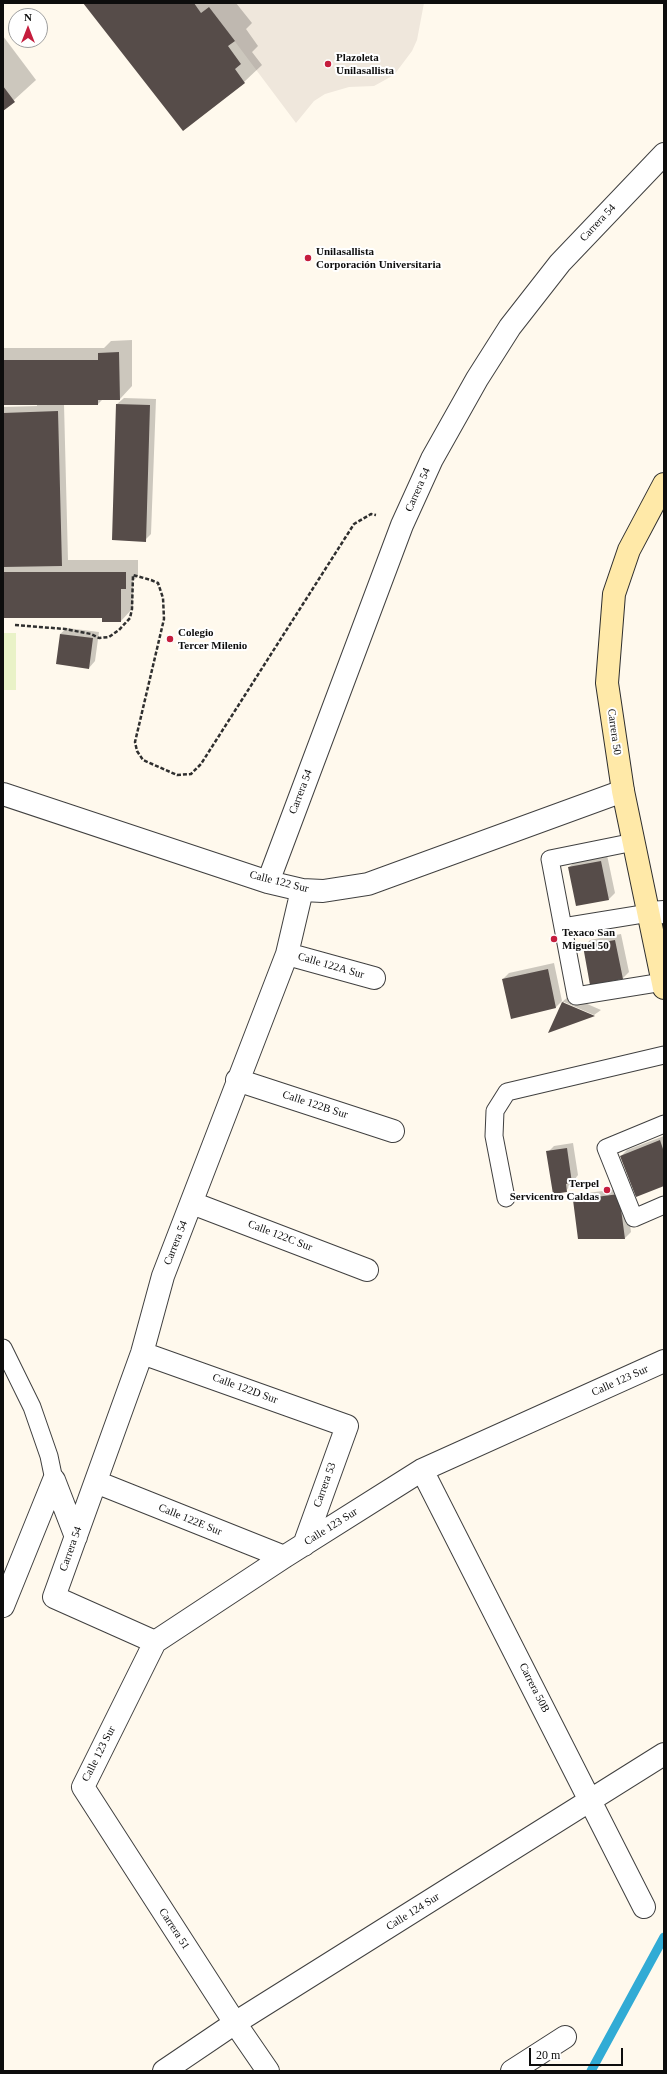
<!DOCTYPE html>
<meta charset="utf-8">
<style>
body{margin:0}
#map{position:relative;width:667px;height:2074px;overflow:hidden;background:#fff9ed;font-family:"Times New Roman",serif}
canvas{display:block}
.frame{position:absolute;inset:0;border:4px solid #0d0d0d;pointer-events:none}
.north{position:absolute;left:8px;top:8px;width:40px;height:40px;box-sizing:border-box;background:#fff;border:1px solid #9e9e9e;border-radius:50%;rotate:0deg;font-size:11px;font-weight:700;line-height:16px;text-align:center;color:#0d0d0d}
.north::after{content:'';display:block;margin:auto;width:14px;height:18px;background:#c51d3d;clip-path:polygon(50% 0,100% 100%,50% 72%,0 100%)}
.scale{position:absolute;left:529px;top:2048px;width:94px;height:18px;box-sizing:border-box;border:2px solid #0d0d0d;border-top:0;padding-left:5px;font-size:12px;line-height:14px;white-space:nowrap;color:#0d0d0d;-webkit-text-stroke:3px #fff;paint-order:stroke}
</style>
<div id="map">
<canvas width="667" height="2074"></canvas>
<div class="frame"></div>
<div class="north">N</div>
<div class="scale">20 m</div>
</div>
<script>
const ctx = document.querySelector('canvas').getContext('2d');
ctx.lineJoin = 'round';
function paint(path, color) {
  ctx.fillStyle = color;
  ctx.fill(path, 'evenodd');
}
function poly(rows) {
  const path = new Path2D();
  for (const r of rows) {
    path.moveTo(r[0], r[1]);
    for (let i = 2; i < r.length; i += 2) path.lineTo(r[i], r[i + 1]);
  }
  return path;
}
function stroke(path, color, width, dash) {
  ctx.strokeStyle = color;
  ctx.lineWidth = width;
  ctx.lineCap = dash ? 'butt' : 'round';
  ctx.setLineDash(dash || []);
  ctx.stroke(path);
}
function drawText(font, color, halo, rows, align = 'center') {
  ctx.font = font + ' "Times New Roman",serif';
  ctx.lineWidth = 4;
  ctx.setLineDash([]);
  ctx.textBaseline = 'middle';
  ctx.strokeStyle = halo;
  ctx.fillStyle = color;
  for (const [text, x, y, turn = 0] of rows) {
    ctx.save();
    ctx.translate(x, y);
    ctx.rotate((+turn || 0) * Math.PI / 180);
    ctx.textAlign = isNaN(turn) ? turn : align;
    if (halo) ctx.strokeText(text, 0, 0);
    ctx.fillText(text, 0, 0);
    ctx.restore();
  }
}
const pitch = poly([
 [3,633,16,633,16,690,3,690]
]);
const plaza = poly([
 [194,3,424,3,417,40,412,51,394,75,374,86,349,87,325,94,314,101,296,123,209,7,201,13]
]);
const shadow = poly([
 [84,3,236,3,252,23,246,29,258,46,252,52,262,65,244,82],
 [3,36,36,80,3,110],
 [3,260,4,260,3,287],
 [132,340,132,386,120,399,103,399,98,404,64,404,68,560,138,560,138,576,133,581,133,608,121,621,103,617,3,617,3,407,37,406,37,404,3,404,3,348,104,348,111,341],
 [124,398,156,399,151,534,145,540,117,404],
 [67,628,99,632,95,661,89,668,60,634],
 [607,855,615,893,609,899,569,867,576,861],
 [621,934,629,972,623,978,584,947,590,940],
 [554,963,562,1001,556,1007,512,1017,503,979,509,973],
 [569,996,601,1010,594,1015,564,1002,564,1004,562,1002],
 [664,1136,664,1185,621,1156,627,1150],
 [573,1143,578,1175,566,1191,548,1152,554,1146],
 [625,1188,631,1232,625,1238,574,1200,580,1194]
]);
const stream = poly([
 [591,2071,664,1937]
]);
const building = poly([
 [83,3,194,3,201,13,209,7,235,41,228,46,241,64,235,69,245,83,183,131],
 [3,86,15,102,3,111],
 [119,352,120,400,98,400,98,405,3,405,3,360,98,360,98,353],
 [116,404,150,405,146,542,112,540],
 [58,411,62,566,3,567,3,413],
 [3,572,126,572,126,589,121,589,121,622,102,622,102,618,3,618],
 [60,634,93,638,89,669,56,664],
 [601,861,609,900,576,906,568,867],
 [615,940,623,979,590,985,583,946],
 [548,969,556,1008,511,1019,502,979],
 [562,1002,595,1016,548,1033],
 [660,1140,664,1152,664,1186,636,1197,620,1156],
 [567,1148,572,1183,566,1184,567,1192,553,1194,546,1151],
 [619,1194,625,1239,578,1239,573,1200]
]);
const path = poly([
 [15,625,65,629,91,634,99,638,109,637,119,630,130,618,132,609,133,575,151,580,158,583,163,598,164,619,135,742,137,751,143,760,177,775,191,774,201,764,354,524,371,514,376,515]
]);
const lane = poly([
 [634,842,550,859,576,996,663,982],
 [563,927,649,913],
 [664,1124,606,1148,634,1218,664,1205],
 [506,1198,494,1136,495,1111,507,1092,664,1055],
 [3,1348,32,1407,49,1456,54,1480]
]);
const street = poly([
 [3,794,268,882,302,890,323,891,368,884,623,791],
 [268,882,402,525,432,459,477,379,510,327,560,263,664,154],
 [649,913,664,912],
 [287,954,374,978],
 [237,1080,393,1131],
 [192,1203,367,1270],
 [142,1353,347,1426,304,1545],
 [422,1470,644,1907],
 [54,1480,76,1537],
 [96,1482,284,1557],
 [3,1606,54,1480],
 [155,1642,54,1597,142,1353,163,1276,287,954,302,890],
 [164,2071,235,2023,664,1754],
 [268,2071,235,2023,83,1787,155,1642,284,1557,422,1470,664,1361],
 [512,2071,565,2037]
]);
const secondary = poly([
 [664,484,629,550,614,594,607,683,623,791,664,988]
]);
const markers = [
 [328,64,4,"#c51d3d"],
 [308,258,4,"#c51d3d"],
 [170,639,4,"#c51d3d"],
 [554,939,4,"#c51d3d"],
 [607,1190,4,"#c51d3d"]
];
const poiNames = [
 ["Plazoleta",336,58],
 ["Unilasallista",336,71],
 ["Unilasallista",316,252],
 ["Corporación Universitaria",316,265],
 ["Colegio",178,633],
 ["Tercer Milenio",178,646],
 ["Texaco San",562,933],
 ["Miguel 50",562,946],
 ["Terpel",599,1184,"right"],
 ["Servicentro Caldas",599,1197,"right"]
];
const streetNames = [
 ["Carrera 54",598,223,-47],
 ["Carrera 54",418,490,-66],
 ["Carrera 50",614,732,82],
 ["Carrera 54",301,792,-69],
 ["Calle 122 Sur",279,882,14],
 ["Calle 122A Sur",331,966,16],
 ["Calle 122B Sur",315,1105,18],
 ["Calle 122C Sur",280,1236,21],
 ["Carrera 54",176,1243,-68],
 ["Calle 123 Sur",620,1381,-24],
 ["Calle 122D Sur",245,1389,20],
 ["Carrera 53",325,1485,-70],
 ["Calle 122E Sur",190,1520,22],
 ["Calle 123 Sur",331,1527,-32],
 ["Carrera 54",71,1549,-70],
 ["Carrera 50B",534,1688,63],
 ["Calle 123 Sur",99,1754,-63],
 ["Calle 124 Sur",413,1912,-32],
 ["Carrera 51",174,1929,57]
];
paint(pitch, '#e9f2c7');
paint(plaza, '#efe7dc');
paint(shadow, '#0003');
stroke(stream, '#31abd5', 9);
paint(building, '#564c49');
stroke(lane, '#404040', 19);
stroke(street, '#404040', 24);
stroke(secondary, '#2f2f2f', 24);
stroke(path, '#2f2f2f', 2.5, [4, 2]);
stroke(lane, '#fff', 17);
stroke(street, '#fff', 22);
stroke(secondary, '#ffe9a8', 22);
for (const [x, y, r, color] of markers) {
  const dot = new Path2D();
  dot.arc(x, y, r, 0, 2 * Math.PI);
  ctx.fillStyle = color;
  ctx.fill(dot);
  stroke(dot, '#fff', 1.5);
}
drawText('bold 11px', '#0d0d0d', '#fff', poiNames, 'left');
drawText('11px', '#0d0d0d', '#fff', streetNames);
</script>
